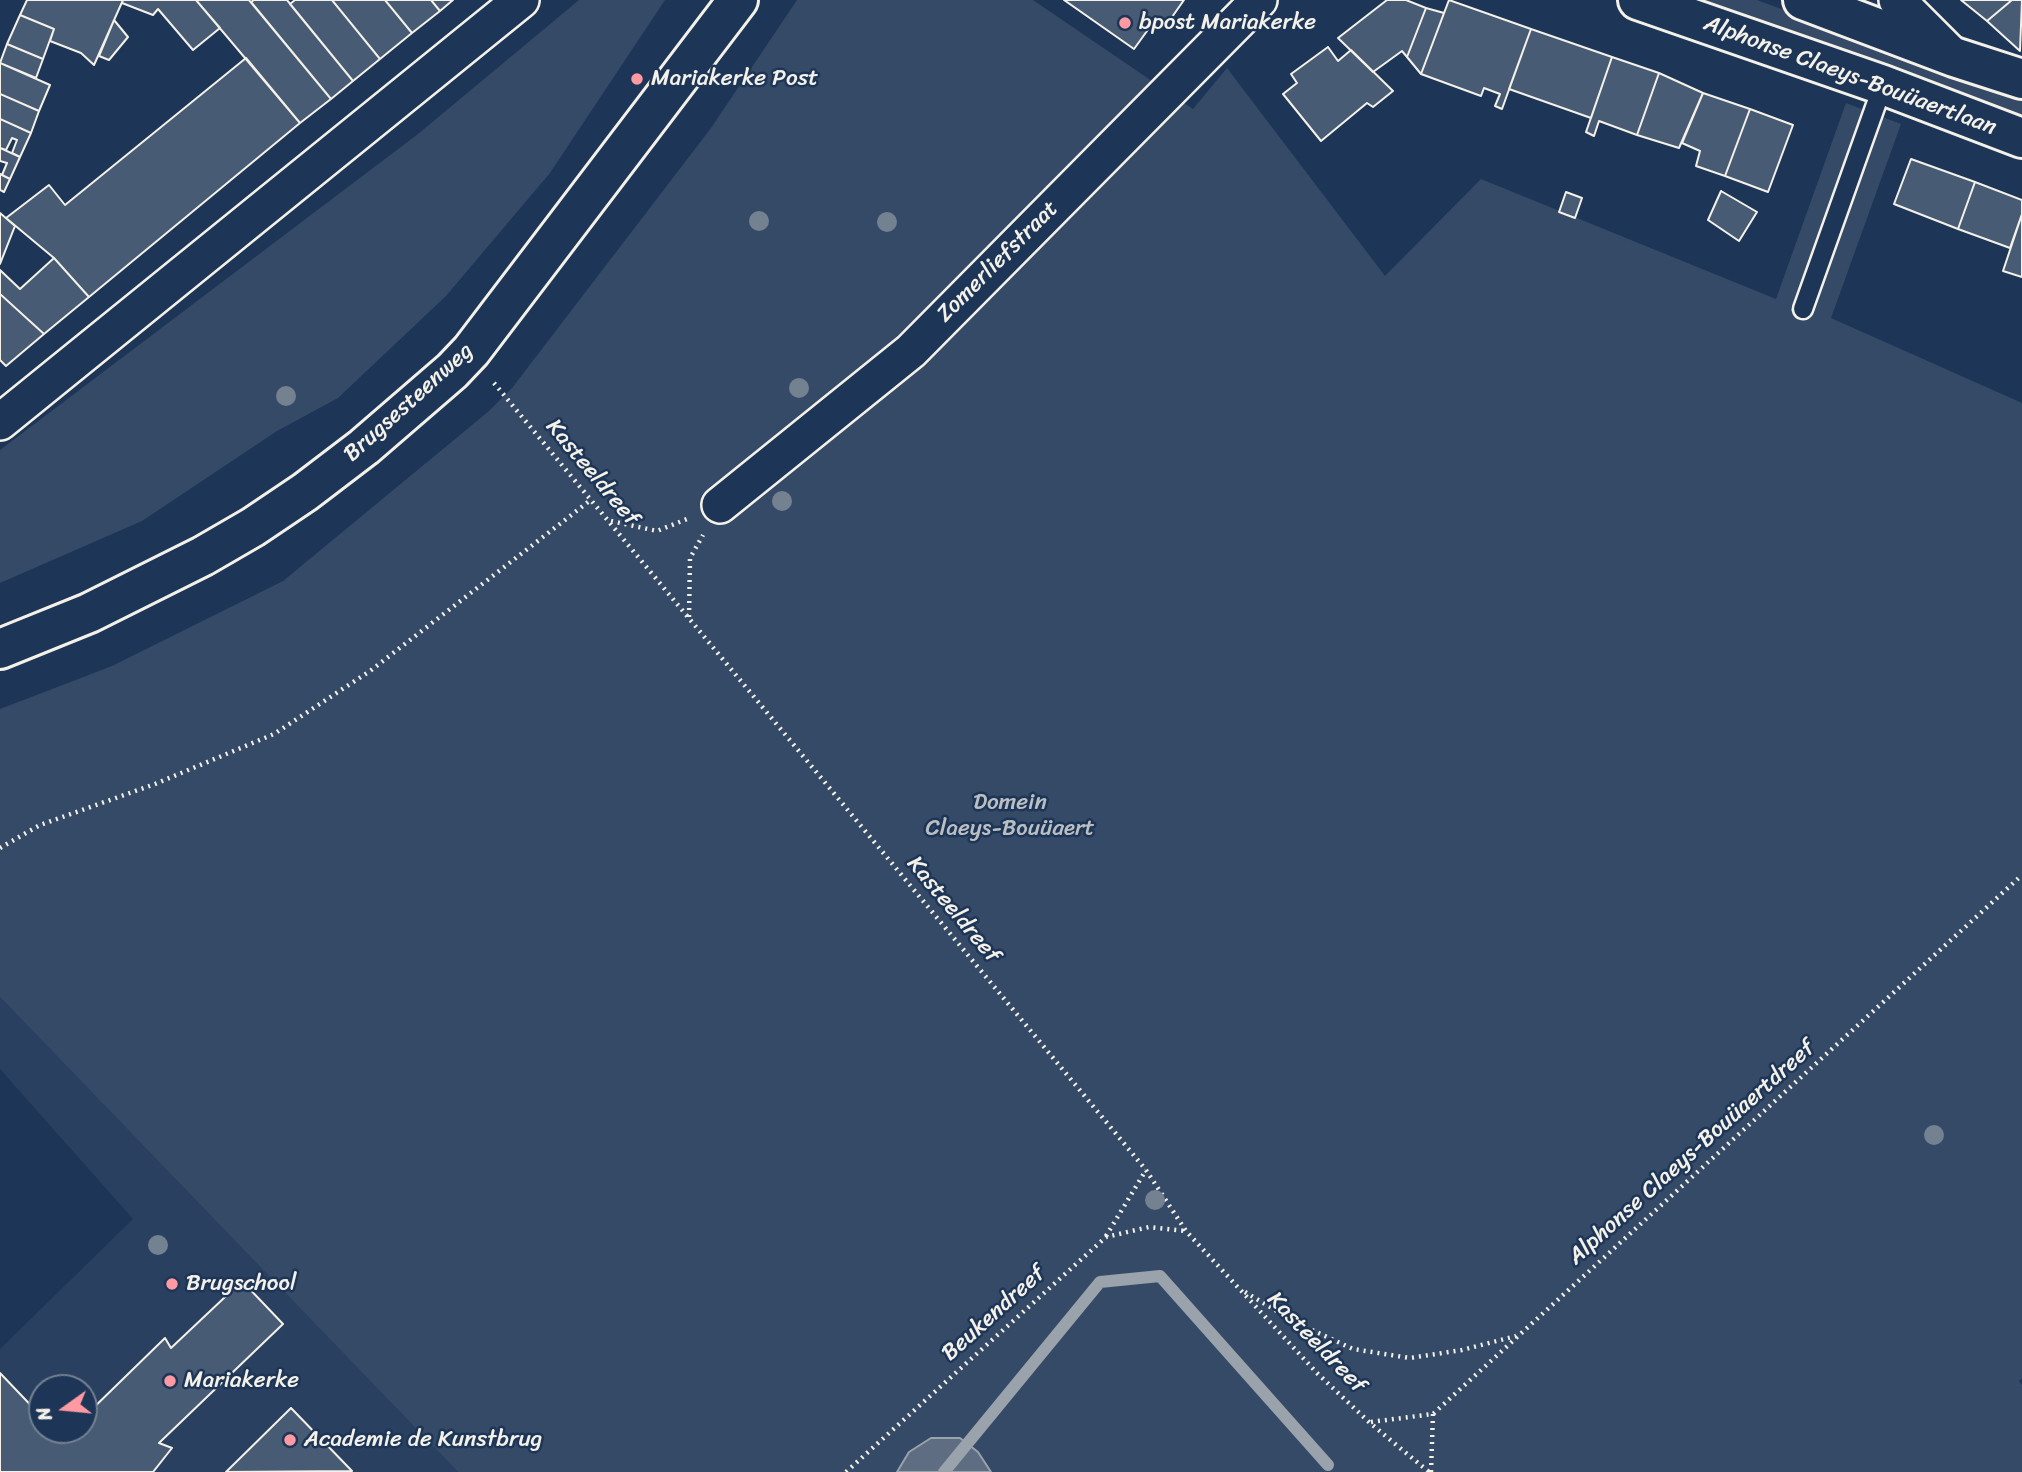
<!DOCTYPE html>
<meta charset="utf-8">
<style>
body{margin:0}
#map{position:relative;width:2022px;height:1472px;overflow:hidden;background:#1d3557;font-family:Sriracha,sans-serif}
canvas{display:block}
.north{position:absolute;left:28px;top:1374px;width:70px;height:70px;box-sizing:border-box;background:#1d3557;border:2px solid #738091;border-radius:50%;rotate:255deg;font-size:19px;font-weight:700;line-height:28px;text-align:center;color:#f4f1e8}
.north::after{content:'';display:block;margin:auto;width:24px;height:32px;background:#ff9aa2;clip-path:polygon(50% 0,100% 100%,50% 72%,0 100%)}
</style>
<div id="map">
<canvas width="2022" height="1472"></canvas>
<div class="north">N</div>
</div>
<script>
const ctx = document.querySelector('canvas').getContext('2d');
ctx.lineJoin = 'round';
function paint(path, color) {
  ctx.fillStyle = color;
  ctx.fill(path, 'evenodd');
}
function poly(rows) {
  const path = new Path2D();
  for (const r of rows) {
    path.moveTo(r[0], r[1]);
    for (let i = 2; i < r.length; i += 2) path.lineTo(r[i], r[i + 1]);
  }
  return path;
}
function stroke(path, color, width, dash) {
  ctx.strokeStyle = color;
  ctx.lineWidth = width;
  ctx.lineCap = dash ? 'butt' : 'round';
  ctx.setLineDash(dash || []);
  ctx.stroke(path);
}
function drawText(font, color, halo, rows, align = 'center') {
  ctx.font = font + ' Sriracha,sans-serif';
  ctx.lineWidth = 5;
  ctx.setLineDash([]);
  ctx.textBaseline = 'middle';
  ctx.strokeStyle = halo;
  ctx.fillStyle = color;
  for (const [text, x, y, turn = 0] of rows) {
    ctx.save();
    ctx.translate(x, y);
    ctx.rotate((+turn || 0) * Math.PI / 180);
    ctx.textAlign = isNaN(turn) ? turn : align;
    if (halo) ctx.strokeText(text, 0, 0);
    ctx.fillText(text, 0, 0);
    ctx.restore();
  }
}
const built = poly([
 [0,997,458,1472,0,1472,0,1349,133,1219,0,1069],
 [42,1388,84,1388,84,1430,42,1430]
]);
const green = poly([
 [579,0,665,0,550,173,446,296,338,398,277,431,142,521,0,583,0,450,418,134],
 [797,0,1033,0,1193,109,1227,68,1385,276,1481,179,1776,299,1846,103,1901,124,1831,318,2022,403,2022,1378,2019,1381,2022,1385,2022,1472,458,1472,0,997,0,709,112,666,283,581,489,411,512,388,711,128],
 [1699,0,1757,0,2019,97,2022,100,2022,117,2015,119,1699,6]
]);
const water = poly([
 [931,1438,960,1438,978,1452,991,1472,897,1472,909,1452,931,1438]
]);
const stream = poly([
 [944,1472,1100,1282,1160,1276,1328,1465]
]);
const building = poly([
 [27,0,123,0,94,65,81,53,50,41,54,29,20,15,27,0],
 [123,0,196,0,220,28,193,50,158,9,153,15,122,3,123,0],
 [196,0,249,0,331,99,300,123,196,0],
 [254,0,287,0,353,81,331,99,251,2,254,0],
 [295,0,332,0,380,59,353,81,290,4,295,0],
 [332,0,385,0,412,33,380,59,332,0],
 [385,0,431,0,440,11,412,33,385,0],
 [431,0,453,0,440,11,431,0],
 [1064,0,1184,0,1165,27,1155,20,1134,49,1064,0],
 [1387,0,1406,0,1426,8,1407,57,1402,51,1373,72,1338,38,1387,0],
 [1449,0,1531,29,1502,109,1495,106,1500,94,1484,88,1481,96,1421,74,1449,0],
 [1961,0,2012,0,1987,21,1961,0],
 [2012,0,2022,0,2020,51,1987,21,2012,0],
 [1426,8,1444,13,1421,74,1407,57,1426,8],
 [20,15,54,29,43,59,7,44,20,15],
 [114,20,128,37,109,60,99,56,114,20],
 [1531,29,1612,57,1591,118,1509,89,1531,29],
 [7,44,43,59,36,78,0,63,7,44],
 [1328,47,1338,61,1351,50,1393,91,1373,107,1367,103,1321,141,1283,94,1297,83,1291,74,1328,47],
 [1612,57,1659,73,1637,135,1599,121,1594,136,1586,132,1612,57],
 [246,58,300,123,89,297,54,258,6,218,49,185,65,205,246,58],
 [0,63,50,85,39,111,0,94,0,63],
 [1659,73,1703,93,1679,148,1637,135,1659,73],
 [1703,93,1750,109,1725,176,1696,166,1700,151,1682,143,1703,93],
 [0,94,39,111,31,133,0,119,0,94],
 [1750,109,1793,125,1768,192,1725,176,1750,109],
 [0,119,31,133,20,157,12,153,17,140,12,138,6,150,0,148,0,119],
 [0,148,20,157,10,179,2,175,7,163,0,161,0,148],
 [1911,159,1975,182,1958,229,1894,204,1911,159],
 [0,174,10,179,4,192,0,190,0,174],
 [1975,182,2022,200,2022,214,2010,248,1958,229,1975,182],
 [1721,191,1757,212,1739,241,1708,220,1721,191],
 [1566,192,1582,198,1575,218,1559,212,1566,192],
 [0,213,15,226,0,264,0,213],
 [2022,214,2022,277,2003,271,2022,214],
 [54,258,89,297,44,334,0,294,0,270,20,289,54,258],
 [0,294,44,334,6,366,0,360,0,294],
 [242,1281,283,1324,159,1443,172,1448,153,1472,0,1472,0,1373,42,1417,42,1430,55,1430,62,1438,70,1430,84,1430,84,1417,165,1338,171,1348,242,1281],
 [291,1408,352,1471,226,1472,291,1408]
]);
const path = poly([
 [494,383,1146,1170,1186,1231,1317,1373,1370,1423,1429,1472],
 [611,521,657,531,687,519],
 [689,617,690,558,703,535],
 [0,848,40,825,155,784,274,734,370,671,592,499],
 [1106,1236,1146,1170],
 [1245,1292,1297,1323,1353,1349,1410,1358,1462,1350,1516,1336],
 [1371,1422,1433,1414,2022,875],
 [846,1472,1106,1237,1149,1227,1185,1231],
 [1431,1472,1433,1414]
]);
const service = poly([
 [1803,309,1883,85]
]);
const minor = poly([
 [1897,0,1954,57],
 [0,422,521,0],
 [720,505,911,351,1259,0]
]);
const tertiary = poly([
 [1638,0,1883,85,2022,138],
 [1803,0,1954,57,2022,79],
 [0,649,89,613,203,556,253,527,305,492,364,447,452,371,471,351,738,0]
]);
const trees = [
 [759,221],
 [887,222],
 [799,388],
 [286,396],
 [782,501],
 [1934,1135],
 [1155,1200],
 [158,1245]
];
const markers = [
 [1125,23,7,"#ff9aa2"],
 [637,79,7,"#ff9aa2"],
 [172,1284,7,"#ff9aa2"],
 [170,1381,7,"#ff9aa2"],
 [290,1440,7,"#ff9aa2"]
];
const poiNames = [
 ["bpost Mariakerke",1139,23],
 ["Mariakerke Post",651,79],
 ["Brugschool",186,1284],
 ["Mariakerke",184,1381],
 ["Academie de Kunstbrug",304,1440]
];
const streetNames = [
 ["Alphonse Claeys-Bouüaertlaan",1850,76,20],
 ["Zomerliefstraat",998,262,-45],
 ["Brugsesteenweg",409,403,-42],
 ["Kasteeldreef",592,473,50],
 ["Kasteeldreef",953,910,50],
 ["Alphonse Claeys-Bouüaertdreef",1692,1153,-42],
 ["Beukendreef",994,1314,-42],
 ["Kasteeldreef",1316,1343,46]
];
const parkNames = [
 ["Domein",1010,803],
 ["Claeys-Bouüaert",1010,829]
];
paint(built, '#2a4060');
paint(green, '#354a67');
paint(water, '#5e6d82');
stroke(water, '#9aa2ab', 2);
stroke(stream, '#9aa2ab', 12);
paint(building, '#485b74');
stroke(building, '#f4f1e8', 2);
stroke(service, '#f4f1e8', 23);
stroke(minor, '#f4f1e8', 40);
stroke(tertiary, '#f4f1e8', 44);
stroke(path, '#f4f1e8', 4.5, [2, 5]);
stroke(service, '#1d3557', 18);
stroke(minor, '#1d3557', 35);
stroke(tertiary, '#1d3557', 38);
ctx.fillStyle = '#748191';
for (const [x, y] of trees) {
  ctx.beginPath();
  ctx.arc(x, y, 10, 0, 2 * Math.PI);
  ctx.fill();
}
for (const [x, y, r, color] of markers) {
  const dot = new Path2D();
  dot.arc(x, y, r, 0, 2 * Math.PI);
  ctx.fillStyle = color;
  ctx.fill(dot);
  stroke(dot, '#1d3557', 2.5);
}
drawText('23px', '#f4f1e8', '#1d3557', poiNames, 'left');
drawText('23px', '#f4f1e8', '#1d3557', streetNames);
drawText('23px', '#bbbfc1', '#1d3557', parkNames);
</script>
